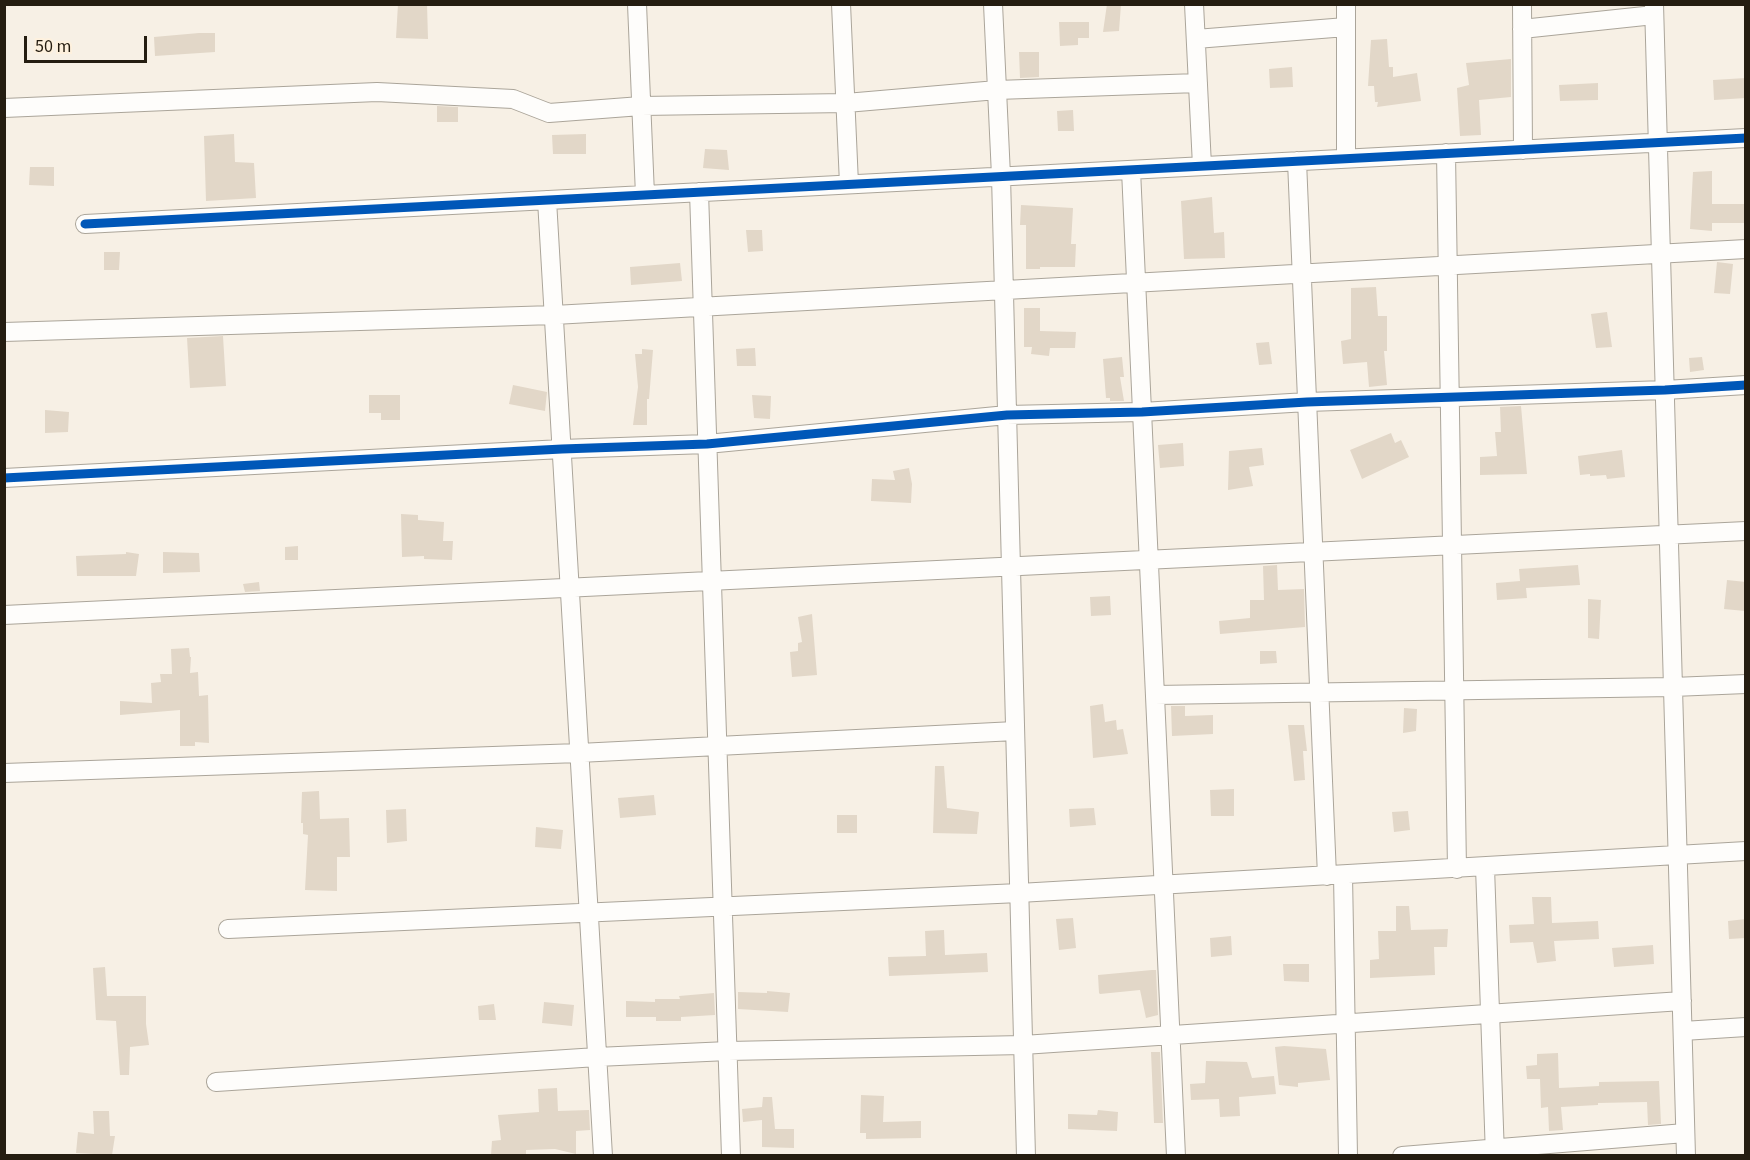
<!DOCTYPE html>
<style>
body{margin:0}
#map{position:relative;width:1750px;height:1160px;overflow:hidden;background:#f7f0e5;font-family:"Source Sans 3",sans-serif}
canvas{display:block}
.frame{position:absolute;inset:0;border:6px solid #251d11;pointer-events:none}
.scale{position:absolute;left:24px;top:36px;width:123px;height:27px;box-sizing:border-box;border:3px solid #251d11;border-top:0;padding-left:8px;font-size:18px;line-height:21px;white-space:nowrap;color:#251d11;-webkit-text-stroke:4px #fef1de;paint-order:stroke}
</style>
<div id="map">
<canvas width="1750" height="1160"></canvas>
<div class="frame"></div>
<div class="scale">50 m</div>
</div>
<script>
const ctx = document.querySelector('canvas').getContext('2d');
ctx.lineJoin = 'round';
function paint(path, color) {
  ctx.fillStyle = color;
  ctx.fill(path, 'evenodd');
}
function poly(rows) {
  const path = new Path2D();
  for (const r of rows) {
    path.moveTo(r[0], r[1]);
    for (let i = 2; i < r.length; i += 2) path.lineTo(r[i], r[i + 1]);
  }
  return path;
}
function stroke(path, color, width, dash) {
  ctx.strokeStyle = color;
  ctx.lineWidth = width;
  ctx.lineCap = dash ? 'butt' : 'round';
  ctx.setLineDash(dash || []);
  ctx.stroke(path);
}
const building = poly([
 [398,4,427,4,428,39,396,38],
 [1107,4,1121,4,1119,31,1103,32],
 [1059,22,1089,22,1089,38,1078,38,1078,45,1060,46],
 [199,33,215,33,215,52,155,56,154,37],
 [1387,39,1389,67,1393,67,1393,77,1417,73,1421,101,1377,107,1378,102,1375,102,1374,86,1368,86,1371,40],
 [1019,52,1039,52,1039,77,1020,78],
 [1511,59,1511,97,1479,100,1481,135,1460,136,1457,88,1469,85,1466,63],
 [1292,67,1293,87,1270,88,1269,69],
 [1746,78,1746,98,1714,100,1713,80],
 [1598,83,1598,100,1560,101,1559,85],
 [437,106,458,107,458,122,437,122],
 [1073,110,1074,131,1058,131,1057,111],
 [234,134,235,162,254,163,256,198,206,201,204,136],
 [586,134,586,154,553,154,552,135],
 [705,149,727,150,729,170,703,168],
 [30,167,54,167,54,186,29,185],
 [1712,171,1712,204,1746,204,1746,223,1712,223,1712,231,1690,229,1693,172],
 [1212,197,1214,233,1224,232,1225,258,1184,259,1181,201],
 [1021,205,1073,208,1071,244,1076,244,1075,267,1040,267,1040,269,1026,269,1026,225,1020,225],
 [746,230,762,230,763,251,748,252],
 [104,252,120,252,119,270,104,270],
 [1717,262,1733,264,1730,294,1714,293],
 [680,263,682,281,631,285,630,267],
 [1376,287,1378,316,1387,316,1387,351,1384,351,1387,385,1369,387,1367,362,1343,364,1341,341,1351,339,1351,288],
 [1024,308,1040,308,1040,331,1076,332,1075,348,1050,348,1049,356,1031,354,1032,347,1024,347],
 [1607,312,1612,347,1596,348,1591,314],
 [223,336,226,386,190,388,187,338],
 [1269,342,1272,364,1259,365,1256,343],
 [755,348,756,366,737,366,736,349],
 [642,349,653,350,649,399,647,399,647,425,633,425,638,387,635,354,642,354],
 [1122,357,1124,377,1120,377,1124,401,1110,401,1110,398,1106,398,1103,359],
 [1702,357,1704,370,1690,372,1689,358],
 [513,385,547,392,545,411,509,404],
 [369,395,400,395,400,420,381,420,381,413,369,413],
 [752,395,771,396,770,419,754,418],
 [1521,406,1527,474,1480,475,1480,457,1497,456,1495,432,1501,432,1500,407],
 [45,410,69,412,68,432,45,433],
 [1391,433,1395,443,1401,440,1409,457,1362,479,1350,450],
 [1183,443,1184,466,1160,468,1158,445],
 [1262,448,1264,465,1249,467,1253,486,1228,490,1229,451],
 [1622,450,1625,477,1607,479,1606,475,1590,476,1590,474,1580,475,1578,456],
 [909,468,912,484,911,503,871,501,872,479,895,480,893,471],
 [401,514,418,515,418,520,444,522,443,541,453,541,452,560,424,559,424,556,402,557],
 [298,546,298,560,285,560,285,547],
 [126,552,139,554,136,576,77,576,76,556,126,554],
 [163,552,199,553,200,572,163,573],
 [1277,565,1278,590,1304,589,1305,627,1220,634,1219,621,1250,618,1250,600,1264,600,1263,566],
 [1578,565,1580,585,1526,588,1527,598,1497,600,1496,583,1520,581,1519,569],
 [1727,580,1746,582,1745,611,1724,609],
 [259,582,260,591,245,592,243,584],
 [1110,596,1111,615,1091,616,1090,597],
 [1588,599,1601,600,1599,639,1588,638],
 [812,614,817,675,792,677,790,652,798,651,798,643,802,642,798,617],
 [189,648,190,657,191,657,190,673,198,672,199,696,208,695,209,743,195,742,195,746,180,746,180,710,120,715,120,701,152,703,151,683,161,682,160,674,172,674,171,649],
 [1260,651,1276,651,1277,663,1260,664],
 [1103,704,1105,722,1116,720,1117,730,1123,729,1128,754,1093,758,1090,706],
 [1171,706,1185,706,1185,716,1213,715,1213,734,1172,736],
 [1404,708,1417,709,1416,731,1403,733],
 [1288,725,1304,725,1307,751,1303,751,1305,780,1294,781],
 [935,766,944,766,947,808,979,812,977,834,933,833],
 [1234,789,1234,816,1211,816,1210,790],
 [319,791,320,819,349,818,350,857,337,857,337,891,305,890,308,835,303,834,303,823,301,823,302,792],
 [654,795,656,815,620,818,618,798],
 [1094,808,1096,825,1070,827,1069,809],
 [406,809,407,841,387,843,386,810],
 [1408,811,1410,830,1394,832,1392,812],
 [837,815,857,815,857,833,837,833],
 [536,827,563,830,561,849,535,847],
 [1532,897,1551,897,1552,923,1598,921,1599,939,1554,941,1556,961,1537,963,1533,942,1510,943,1509,925,1534,924],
 [1396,906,1409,906,1411,930,1448,929,1447,947,1434,947,1435,975,1370,978,1370,960,1379,959,1378,931,1396,931],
 [1073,918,1076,948,1059,950,1056,919],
 [1746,919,1746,938,1729,939,1728,921],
 [944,930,945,955,987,953,988,972,889,976,888,957,926,956,925,931],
 [1231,936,1232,955,1211,957,1210,938],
 [1653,945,1654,964,1614,967,1612,948],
 [1283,964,1309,964,1309,982,1284,981],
 [105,967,107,996,146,996,146,1024,149,1045,130,1047,129,1075,120,1075,116,1021,96,1020,93,968],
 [1152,970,1156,970,1158,1015,1146,1018,1140,990,1100,994,1099,993,1098,975],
 [767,991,790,993,788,1012,738,1009,738,992,767,993],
 [714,993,715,1015,681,1017,681,1021,656,1021,656,1017,626,1017,626,1001,655,1002,655,999,680,999,679,996],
 [544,1002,574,1005,572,1026,542,1023],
 [494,1004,496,1020,479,1020,478,1006],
 [1284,1046,1326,1049,1330,1080,1298,1083,1298,1087,1279,1085,1275,1047],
 [1151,1052,1160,1052,1163,1123,1154,1123],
 [1558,1053,1559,1088,1599,1086,1599,1082,1659,1081,1661,1124,1648,1125,1647,1102,1598,1103,1598,1105,1561,1107,1563,1130,1549,1131,1548,1107,1541,1108,1540,1079,1527,1079,1526,1066,1537,1065,1537,1054],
 [1206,1061,1247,1062,1252,1078,1274,1076,1276,1094,1239,1097,1240,1116,1220,1117,1219,1099,1191,1100,1190,1084,1205,1083],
 [557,1088,558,1111,589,1110,590,1130,576,1131,576,1154,555,1149,526,1150,526,1155,491,1155,492,1141,501,1140,498,1115,539,1112,538,1089],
 [861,1095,884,1096,883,1122,921,1121,921,1138,866,1139,866,1133,860,1133],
 [763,1097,772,1097,775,1129,794,1129,794,1148,762,1147,762,1120,743,1122,742,1109,762,1107],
 [1098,1110,1118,1112,1117,1131,1068,1129,1068,1114,1097,1115],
 [93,1111,109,1111,110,1136,115,1136,112,1155,76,1153,78,1132,94,1134]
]);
const street = poly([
 [637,4,645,195],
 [841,4,849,184],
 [993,4,1001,176,1026,1156],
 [1194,4,1202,166],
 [1522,4,1523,150],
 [1654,4,1686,1156],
 [1522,29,1654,15],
 [1196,39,1346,27],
 [4,108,377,92,513,99,549,113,641,106,846,103,997,90,1198,83],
 [1446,153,1457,869],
 [1346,158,1346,4],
 [1297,161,1327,876],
 [1131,170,1176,1156],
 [699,192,731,1156],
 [547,200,603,1156],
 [85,224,1746,138],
 [4,332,554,315,1746,249],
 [4,478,562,449,707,444,1007,415,1142,412,1307,402,1665,390,1746,385],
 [4,615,1746,531],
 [1155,695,1673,687,1746,684],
 [4,773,579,753,1015,731],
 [1485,867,1495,1156],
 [1343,875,1348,1156],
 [228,929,1019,893,1746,851],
 [1683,1031,1746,1027],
 [216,1082,597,1057,728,1051,1023,1045,1682,1001],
 [1402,1156,1685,1133]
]);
const cycleway = poly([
 [85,224,1746,138],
 [4,478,562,449,707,444,1007,415,1142,412,1307,402,1665,390,1746,385]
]);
paint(building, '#e2d7c8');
stroke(street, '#aba59a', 20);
stroke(street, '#fefdfb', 18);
stroke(cycleway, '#0057b8', 9);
</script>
